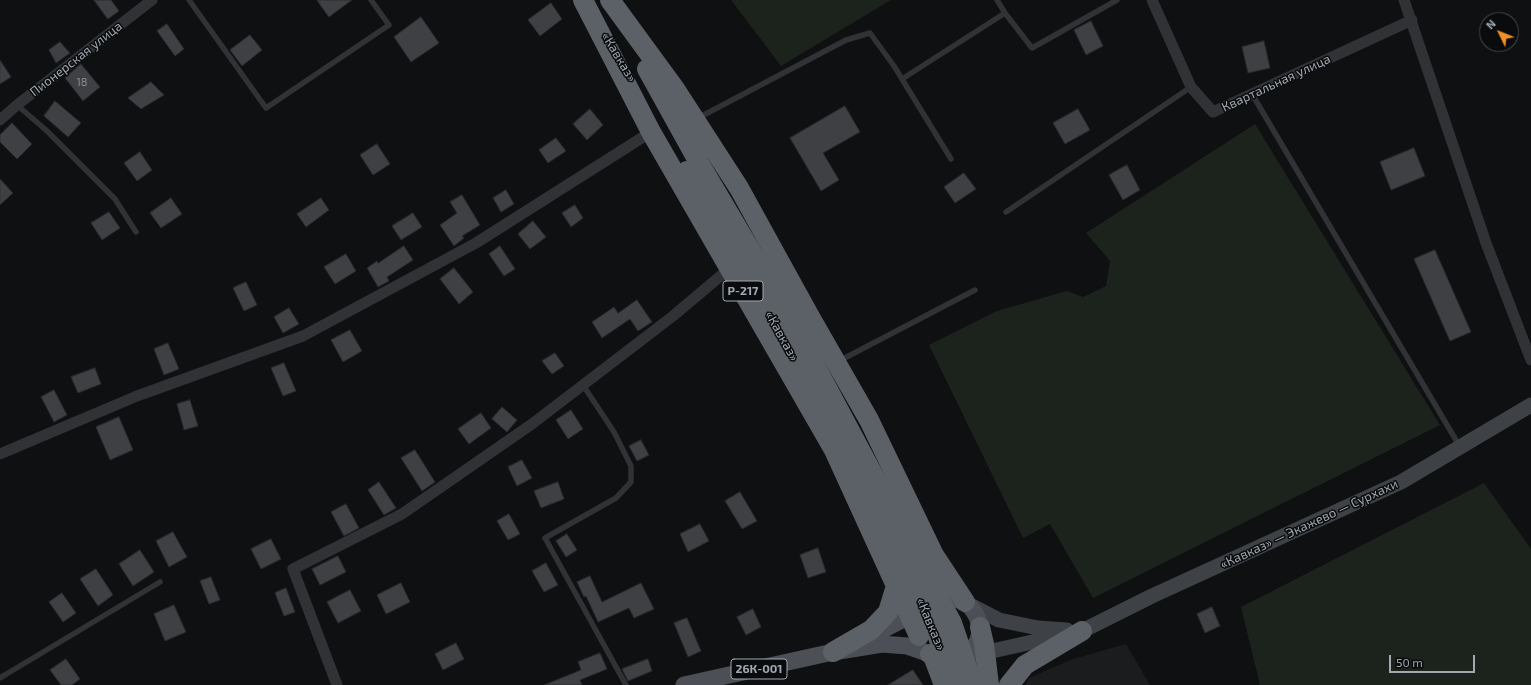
<!DOCTYPE html>
<meta charset="utf-8">
<style>
body{margin:0}
#map{position:relative;width:1531px;height:685px;overflow:hidden;background:#0f1011;font-family:"Exo 2",sans-serif}
canvas{display:block}
.north{position:absolute;left:1479px;top:12px;width:40px;height:40px;box-sizing:border-box;background:#0a0b0c;border:1px solid #464a4e;border-radius:50%;rotate:313deg;font-size:11px;font-weight:700;line-height:16px;text-align:center;color:#a0a8b2}
.north::after{content:'';display:block;margin:auto;width:14px;height:18px;background:#f19127;clip-path:polygon(50% 0,100% 100%,50% 72%,0 100%)}
.scale{position:absolute;left:1389px;top:655px;width:86px;height:18px;box-sizing:border-box;border:2px solid #a0a8b2;border-top:0;padding-left:5px;font-size:12px;line-height:14px;white-space:nowrap;color:#a0a8b2;-webkit-text-stroke:3px #0a0b0c;paint-order:stroke}
</style>
<div id="map">
<canvas width="1531" height="685"></canvas>
<div class="north">N</div>
<div class="scale">50 m</div>
</div>
<script>
const ctx = document.querySelector('canvas').getContext('2d');
ctx.lineJoin = 'round';
function paint(path, color) {
  ctx.fillStyle = color;
  ctx.fill(path, 'evenodd');
}
function strokePath(path, color, width, dash) {
  ctx.strokeStyle = color;
  ctx.lineWidth = width;
  ctx.lineCap = dash ? 'butt' : 'round';
  ctx.setLineDash(dash || []);
  ctx.stroke(path);
}
function drawText(font, color, halo, rows, align = 'center') {
  ctx.font = font + ' "Exo 2",sans-serif';
  ctx.lineWidth = 3;
  ctx.setLineDash([]);
  ctx.textBaseline = 'middle';
  ctx.strokeStyle = halo;
  ctx.fillStyle = color;
  for (const [text, x, y, turn = 0] of rows) {
    ctx.save();
    ctx.translate(x, y);
    ctx.rotate((+turn || 0) * Math.PI / 180);
    ctx.textAlign = isNaN(turn) ? turn : align;
    if (halo) ctx.strokeText(text, 0, 0);
    ctx.fillText(text, 0, 0);
    ctx.restore();
  }
}
paint(new Path2D(`
 M 1126,644 L 1150,685 L 1026,685 L 1029,678 L 1073,659 Z`), '#1b1c1e');
paint(new Path2D(`
 M 731,0 L 891,0 L 781,66 Z
 M 1255,124 L 1440,425 L 1093,598 L 1050,524 L 1023,538 L 929,345 L 997,311 L 1067,291 L 1083,297 L 1106,286 L 1110,261 L 1086,233 Z
 M 1484,483 L 1531,549 L 1531,685 L 1260,685 L 1241,607 Z`), '#1c231c');
const building = new Path2D(`
 M 94,0 L 111,0 L 119,11 L 108,19 Z
 M 317,0 L 352,0 L 329,17 Z
 M 551,3 L 562,19 L 540,36 L 528,20 Z
 M 421,17 L 439,43 L 411,62 L 394,37 Z
 M 1091,21 L 1103,46 L 1086,55 L 1074,30 Z
 M 167,24 L 184,49 L 175,56 L 157,31 Z
 M 250,35 L 262,50 L 242,66 L 230,50 Z
 M 1264,41 L 1270,68 L 1248,73 L 1242,47 Z
 M 60,42 L 70,53 L 56,63 L 49,50 Z
 M 0,60 L 11,77 L 0,84 Z
 M 81,64 L 100,87 L 83,101 L 65,78 Z
 M 151,82 L 164,95 L 141,109 L 128,98 Z
 M 55,101 L 81,123 L 68,137 L 44,116 Z
 M 845,106 L 860,132 L 823,153 L 839,180 L 821,191 L 790,138 Z
 M 590,109 L 603,125 L 587,140 L 573,124 Z
 M 1078,109 L 1090,130 L 1065,144 L 1053,123 Z
 M 12,123 L 32,144 L 17,159 L 0,142 L 0,135 Z
 M 556,138 L 566,151 L 548,163 L 539,150 Z
 M 377,144 L 390,164 L 373,175 L 360,155 Z
 M 1414,148 L 1425,176 L 1391,190 L 1380,162 Z
 M 140,152 L 152,170 L 137,181 L 124,163 Z
 M 1127,165 L 1140,190 L 1123,200 L 1109,175 Z
 M 964,173 L 976,189 L 955,203 L 944,187 Z
 M 0,179 L 13,193 L 0,205 Z
 M 506,190 L 514,204 L 501,212 L 493,198 Z
 M 462,195 L 480,225 L 462,236 L 464,238 L 454,246 L 440,225 L 457,213 L 450,202 Z
 M 171,198 L 182,214 L 161,228 L 150,213 Z
 M 321,198 L 329,210 L 306,227 L 297,214 Z
 M 575,205 L 583,218 L 571,227 L 562,213 Z
 M 109,212 L 120,228 L 102,240 L 91,223 Z
 M 413,213 L 422,227 L 401,240 L 392,226 Z
 M 533,221 L 546,237 L 530,249 L 518,234 Z
 M 404,246 L 413,260 L 387,277 L 389,281 L 378,287 L 367,268 L 377,261 L 378,263 Z
 M 500,246 L 515,269 L 504,276 L 489,254 Z
 M 1435,250 L 1471,332 L 1450,341 L 1414,259 Z
 M 346,254 L 356,271 L 335,284 L 324,267 Z
 M 454,268 L 473,292 L 459,304 L 440,279 Z
 M 246,282 L 257,305 L 244,311 L 233,288 Z
 M 637,300 L 652,322 L 638,331 L 630,319 L 602,338 L 592,322 L 614,307 L 618,313 Z
 M 289,308 L 299,324 L 283,333 L 274,317 Z
 M 350,330 L 362,351 L 343,362 L 331,340 Z
 M 168,343 L 179,369 L 164,375 L 154,349 Z
 M 555,353 L 564,366 L 552,374 L 542,361 Z
 M 284,363 L 296,391 L 283,396 L 271,368 Z
 M 95,368 L 101,384 L 78,393 L 71,377 Z
 M 54,390 L 67,415 L 54,422 L 41,397 Z
 M 190,400 L 198,426 L 184,430 L 177,404 Z
 M 502,407 L 517,420 L 507,432 L 492,419 Z
 M 571,410 L 583,429 L 568,439 L 556,420 Z
 M 481,413 L 491,428 L 469,444 L 458,429 Z
 M 119,417 L 133,450 L 110,460 L 96,427 Z
 M 641,440 L 649,455 L 637,461 L 629,446 Z
 M 415,450 L 435,482 L 422,491 L 401,458 Z
 M 522,460 L 532,478 L 517,486 L 508,467 Z
 M 379,482 L 396,508 L 384,515 L 368,490 Z
 M 558,482 L 564,499 L 541,508 L 534,491 Z
 M 740,492 L 757,521 L 742,529 L 725,501 Z
 M 346,504 L 359,528 L 344,536 L 331,512 Z
 M 509,514 L 520,534 L 508,540 L 497,521 Z
 M 700,524 L 709,541 L 688,552 L 680,534 Z
 M 173,532 L 187,557 L 169,567 L 156,541 Z
 M 567,534 L 577,550 L 566,557 L 556,541 Z
 M 271,539 L 281,559 L 261,569 L 251,549 Z
 M 818,548 L 826,572 L 808,578 L 800,555 Z
 M 140,550 L 154,572 L 133,586 L 119,564 Z
 M 338,556 L 346,572 L 320,585 L 312,569 Z
 M 546,563 L 558,585 L 544,592 L 532,571 Z
 M 96,569 L 113,595 L 98,606 L 80,579 Z
 M 590,576 L 602,602 L 641,583 L 654,609 L 634,618 L 629,608 L 598,622 L 586,596 L 584,597 L 577,582 Z
 M 211,577 L 220,600 L 209,604 L 200,581 Z
 M 401,583 L 410,602 L 386,614 L 377,595 Z
 M 286,588 L 295,612 L 284,616 L 275,593 Z
 M 350,590 L 361,611 L 338,623 L 327,602 Z
 M 62,593 L 76,613 L 63,622 L 49,602 Z
 M 174,605 L 186,632 L 165,641 L 154,614 Z
 M 1212,607 L 1220,626 L 1205,633 L 1197,614 Z
 M 753,609 L 761,627 L 746,635 L 737,617 Z
 M 687,618 L 701,651 L 688,657 L 674,623 Z
 M 456,643 L 464,659 L 443,670 L 435,654 Z
 M 600,653 L 607,669 L 580,680 L 582,685 L 544,685 L 581,670 L 578,662 Z
 M 66,659 L 80,679 L 72,685 L 61,685 L 50,670 Z
 M 648,659 L 652,671 L 628,681 L 622,669 Z
 M 913,670 L 923,685 L 888,685 Z`);
paint(building, '#3e4044');
strokePath(building, '#292a2d', 1);
strokePath(new Path2D(`
 M 189,0 L 266,108 L 389,25 L 371,0
 M 997,0 L 1005,13 L 1032,48 L 1117,0
 M 902,79 L 1005,13
 M 1252,94 L 1460,447
 M 17,105 L 47,131 L 115,199 L 136,232
 M 698,118 L 846,40 L 870,33 L 894,66 L 951,159
 M 1006,212 L 1191,87
 M 839,361 L 975,290
 M 583,385 L 614,432 L 631,466 L 631,482 L 616,498 L 545,538 L 626,685
 M 0,678 L 160,582`), '#303236', 5.5);
strokePath(new Path2D(`
 M 1152,0 L 1191,87 L 1213,112 L 1412,20
 M 1404,0 L 1486,243 L 1531,360
 M 0,120 L 17,105 L 152,0
 M 0,454 L 137,396 L 303,336 L 476,243 L 651,132
 M 337,685 L 293,569 L 402,514 L 532,424 L 673,316 L 730,268`), '#303236', 11);
strokePath(new Path2D(`
 M 966,603 L 999,620 L 1038,628 L 1067,630
 M 974,655 L 1082,631 L 1152,596 L 1401,482 L 1531,405`), '#3e4146', 15);
strokePath(new Path2D(`
 M 929,606 C 973,575 1006,649 951,660
 M 867,638 L 921,610
 M 684,685 L 833,652 L 882,644 L 907,646 L 930,654`), '#4c4f55', 17);
strokePath(new Path2D(`
 M 583,0 L 651,132 L 834,450 L 919,636
 M 610,0 L 675,89 L 739,188 L 809,315 L 869,420 L 934,555 L 965,602
 M 647,69 L 698,161
 M 980,627 L 984,644 L 989,685
 M 833,652 L 871,630 L 888,612 L 896,586
 M 930,654 L 933,656 L 944,685
 M 1009,685 L 1025,665 L 1082,631`), '#5c6167', 20);
strokePath(new Path2D(`
 M 698,161 L 783,305 L 952,623 L 973,685
 M 687,171 L 775,321 L 906,569 L 937,634 L 955,685`), '#5c6167', 20);
drawText('11px', '#888e96', null, [
 ["18",82,82]
]);
for (const [x, y, w] of [
 [743,291,40],
 [759,669,56]
]) {
  const box = new Path2D();
  box.roundRect(x - w / 2, y - 10, w, 20, 3);
  ctx.fillStyle = '#0a0b0c';
  ctx.fill(box);
  strokePath(box, '#a0a8b2', 1);
}
drawText('bold 12px', '#a0a8b2', null, [
 ["Р-217",743,291],
 ["26К-001",759,669]
]);
drawText('13px', '#a0a8b2', '#0a0b0c', [
 ["«Кавказ»",619,57,59],
 ["Пионерская улица",76,59,-38],
 ["Квартальная улица",1276,83,-25],
 ["«Кавказ»",782,336,61],
 ["«Кавказ» — Экажево — Сурхахи",1309,524,-25],
 ["«Кавказ»",931,624,67]
]);
</script>
